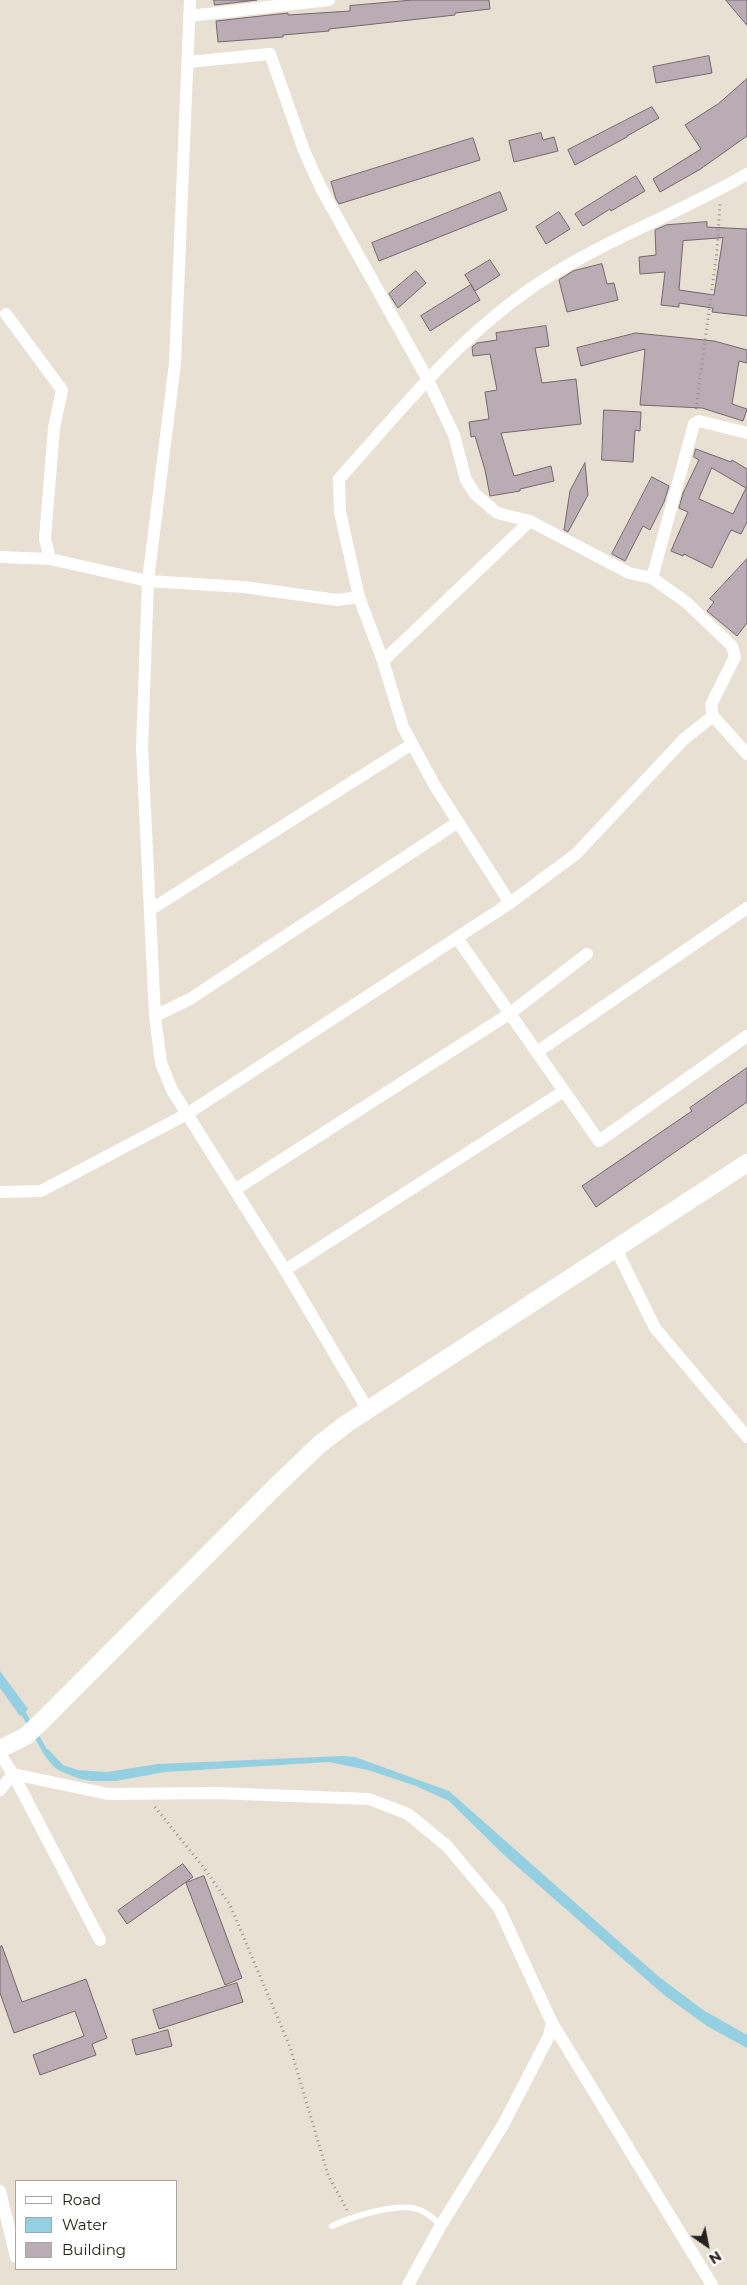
<!DOCTYPE html>
<style>
body{margin:0}
#map{position:relative;width:747px;height:2285px;overflow:hidden;background:#e7e0d3;font-family:Montserrat,sans-serif}
canvas{display:block}
.legend{position:absolute;left:15px;top:2180px;width:162px;height:90px;box-sizing:border-box;background:#fff;border:1px solid #a8a7a5;margin:0;padding:6px 9px;list-style:none;font-size:15px;color:#25221e}
.legend li{display:flex;align-items:center;gap:10px;height:25px}
.legend b{width:25px;border:1px solid #a8a7a5}
.north{position:absolute;left:682px;top:2220px;width:50px;height:50px;-webkit-text-stroke:4px #fff;paint-order:stroke;rotate:147deg;font-size:14px;font-weight:700;line-height:20px;text-align:center;color:#25221e}
.north::after{content:'';display:block;margin:auto;width:18px;height:22px;background:#25221e;clip-path:polygon(50% 0,100% 100%,50% 72%,0 100%)}
</style>
<div id="map">
<canvas width="747" height="2285"></canvas>
<ul class="legend">
<li><b style="height:6px;background:#fff"></b>Road</li>
<li><b style="height:14px;background:#95d0e2"></b>Water</li>
<li><b style="height:14px;background:#baacb3"></b>Building</li>
</ul>
<div class="north">N</div>
</div>
<script>
const ctx = document.querySelector('canvas').getContext('2d');
ctx.lineJoin = 'round';
function paint(path, color) {
  ctx.fillStyle = color;
  ctx.fill(path, 'evenodd');
}
function strokePath(path, color, width, dash) {
  ctx.strokeStyle = color;
  ctx.lineWidth = width;
  ctx.lineCap = dash ? 'butt' : 'round';
  ctx.setLineDash(dash || []);
  ctx.stroke(path);
}
paint(new Path2D(`
 M 0,1671 L 28,1709 L 20,1716 L 0,1688 Z
 M 48,1749 L 63,1765 L 78,1770 L 107,1772 L 158,1764 L 342,1756 L 355,1757 L 449,1791 L 658,1976 L 703,2010 L 747,2035 L 747,2048 L 707,2026 L 664,1995 L 504,1855 L 449,1801 L 416,1786 L 368,1770 L 329,1762 L 165,1772 L 116,1781 L 92,1781 L 80,1779 L 60,1771 L 53,1766 L 43,1753 Z`), '#95d0e2');
strokePath(new Path2D(`
 M 21,1709 L 48,1756`), '#95d0e2', 5);
const building = new Path2D(`
 M 214,0 L 257,0 L 215,5 Z
 M 413,0 L 489,0 L 490,9 L 455,13 L 455,15 L 329,29 L 329,31 L 283,35 L 283,37 L 218,42 L 216,21 L 288,13 L 288,15 L 350,11 L 350,6 Z
 M 726,0 L 747,0 L 747,25 Z
 M 709,56 L 712,73 L 656,83 L 653,67 Z
 M 747,79 L 747,136 L 699,170 L 660,192 L 653,179 L 701,149 L 685,125 L 718,104 Z
 M 652,107 L 659,118 L 627,136 L 627,137 L 575,165 L 568,150 Z
 M 541,133 L 543,140 L 554,137 L 558,151 L 514,162 L 509,141 Z
 M 473,138 L 480,160 L 339,204 L 336,199 L 331,182 Z
 M 636,176 L 645,191 L 611,211 L 610,209 L 583,226 L 575,214 Z
 M 500,192 L 507,210 L 379,261 L 372,243 Z
 M 559,212 L 570,229 L 546,244 L 536,227 Z
 M 707,222 L 707,227 L 747,229 L 747,316 L 712,312 L 713,308 L 679,303 L 679,307 L 661,305 L 665,272 L 640,274 L 639,257 L 656,255 L 655,230 L 666,225 ZM 723,238 L 714,295 L 679,290 L 683,241 Z
 M 490,260 L 500,275 L 475,291 L 465,275 Z
 M 602,264 L 607,284 L 614,283 L 618,300 L 567,312 L 559,280 L 573,271 Z
 M 416,271 L 426,283 L 398,308 L 389,294 Z
 M 471,285 L 480,300 L 430,331 L 421,316 Z
 M 546,326 L 549,346 L 535,348 L 542,383 L 576,379 L 581,424 L 501,433 L 514,476 L 551,466 L 554,481 L 520,489 L 520,491 L 490,496 L 485,470 L 475,436 L 471,437 L 469,422 L 489,419 L 485,392 L 497,390 L 490,354 L 473,356 L 472,347 L 477,343 L 497,340 L 496,333 Z
 M 636,333 L 714,341 L 747,350 L 747,363 L 739,361 L 732,404 L 747,409 L 743,421 L 702,408 L 640,405 L 645,349 L 581,366 L 577,348 Z
 M 604,410 L 641,412 L 640,431 L 635,430 L 633,462 L 602,460 Z
 M 696,449 L 731,462 L 732,460 L 747,469 L 747,522 L 741,534 L 731,530 L 712,568 L 684,554 L 683,556 L 671,551 L 688,512 L 679,508 L 683,493 L 699,460 L 694,457 ZM 712,468 L 746,488 L 733,514 L 699,499 Z
 M 585,463 L 588,495 L 568,532 L 564,530 L 570,491 Z
 M 652,477 L 669,486 L 664,502 L 650,530 L 643,526 L 625,561 L 612,554 Z
 M 747,559 L 747,623 L 737,636 L 707,611 L 714,602 L 710,599 Z
 M 747,1068 L 747,1102 L 596,1207 L 582,1186 L 692,1111 L 690,1108 Z
 M 183,1864 L 193,1877 L 127,1924 L 118,1911 Z
 M 204,1876 L 242,1978 L 225,1985 L 186,1883 Z
 M 2,1946 L 22,2002 L 86,1979 L 107,2038 L 92,2044 L 96,2055 L 40,2075 L 33,2055 L 84,2036 L 75,2011 L 14,2033 L 0,1993 L 0,1947 Z
 M 237,1983 L 243,2002 L 159,2029 L 153,2010 Z
 M 168,2030 L 172,2046 L 136,2055 L 132,2040 Z`);
paint(building, '#baacb3');
strokePath(building, '#74676d', 1);
strokePath(new Path2D(`
 M 696,409 L 717,251 L 720,204
 M 155,1807 L 204,1868 L 230,1905 L 290,2047 L 328,2175 L 347,2210`), '#969187', 3, [1, 4]);
strokePath(new Path2D(`
 M 332,2226 C 352,2217 401,2200 422,2211 C 429,2214 435,2220 441,2225`), '#fff', 6);
strokePath(new Path2D(`
 M 190,0 L 175,363 L 148,581 L 142,747 L 155,1016 L 161,1063 L 172,1090 L 285,1270 L 368,1410
 M 189,16 L 329,0
 M 188,62 L 270,54 L 305,153 L 322,190 L 428,380 L 454,435 L 466,480 L 475,494 L 497,513 L 530,521 L 629,573 L 652,578 L 686,602 L 732,646 L 735,657 L 711,705 L 713,716
 M 6,314 L 62,390 L 54,428 L 45,539 L 50,559
 M 0,557 L 50,559 L 148,581 L 244,587 L 337,600 L 359,597
 M 652,578 L 694,424 L 699,421 L 747,433
 M 383,661 L 530,521
 M 510,903 L 435,786 L 403,727 L 383,661 L 359,597 L 340,512 L 339,479 C 403,408 463,331 545,279 C 609,238 682,212 747,174
 M 150,910 L 412,744
 M 457,938 L 599,1141 L 747,1036
 M 155,1016 L 190,999 L 458,822
 M 537,1052 L 747,908
 M 236,1189 L 509,1014 L 587,954
 M 0,1192 L 41,1191 L 187,1114 L 510,903 L 576,854 L 684,739 L 713,716 L 747,754
 M 616,1249 L 655,1328 L 747,1437
 M 285,1270 L 564,1091
 M 0,1754 L 13,1774 L 108,1794 L 216,1793 L 369,1799 L 408,1814 L 447,1846 L 499,1908 L 552,2023 L 712,2285
 M 0,1790 L 13,1774 L 100,1940
 M 0,2191 L 16,2257
 M 408,2285 L 441,2225 L 503,2125 L 549,2036 L 552,2023`), '#fff', 12);
strokePath(new Path2D(`
 M 0,1749 L 26,1736 L 43,1720 L 274,1488 L 320,1444 L 346,1424 L 747,1163`), '#fff', 18);
</script>
